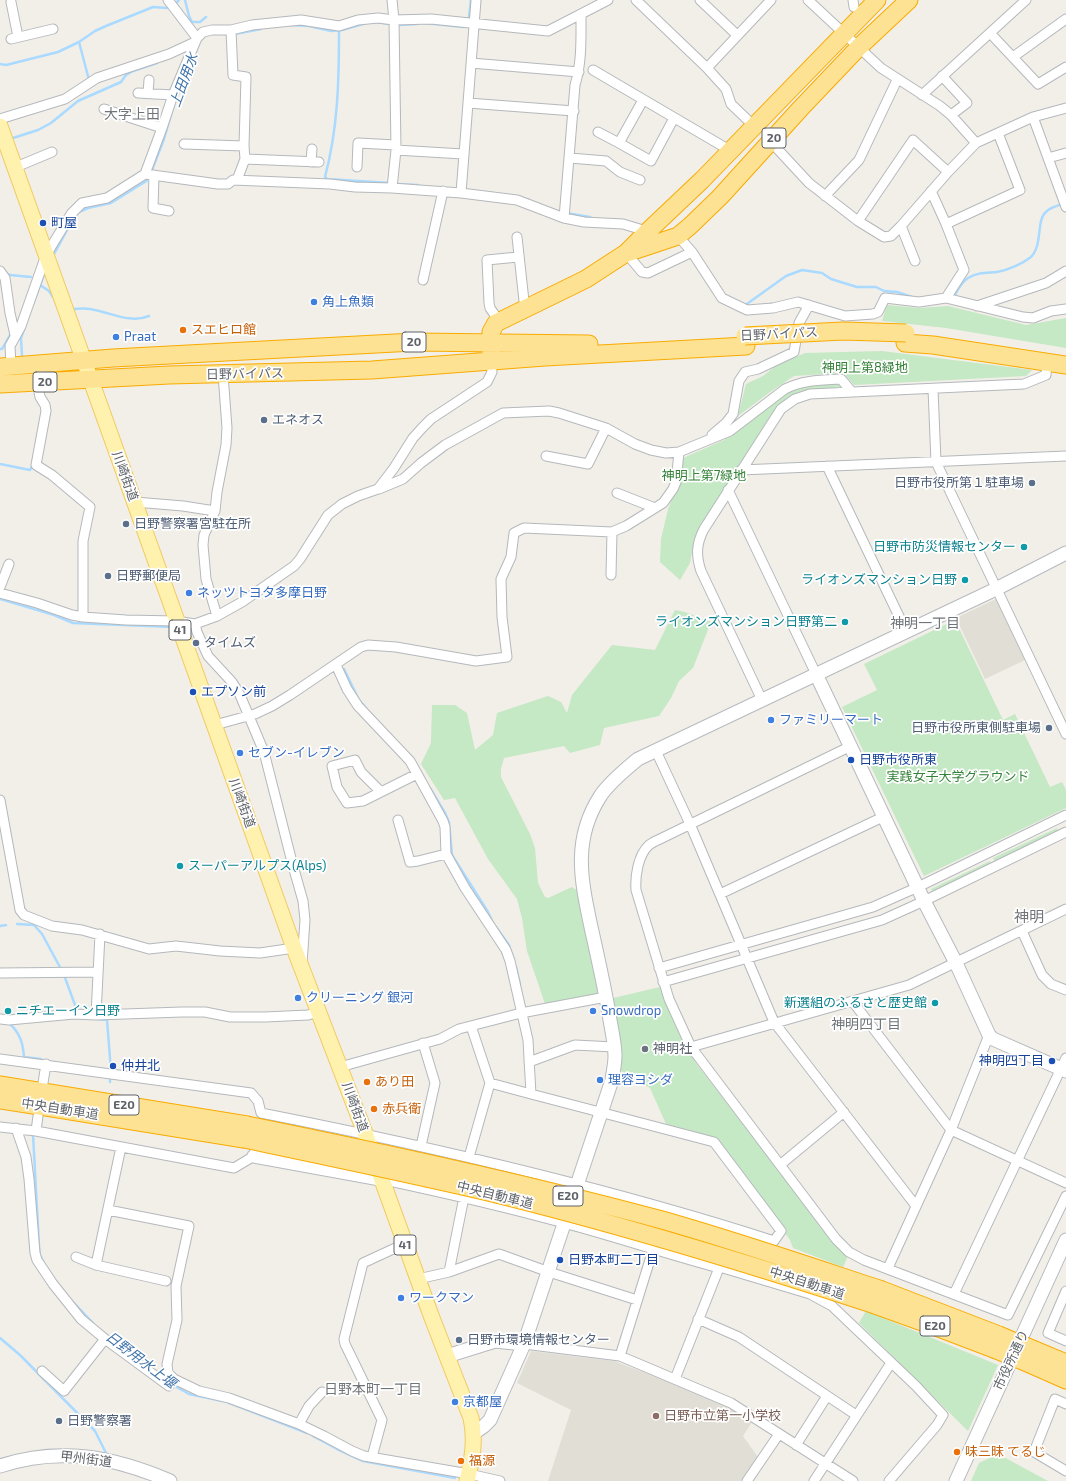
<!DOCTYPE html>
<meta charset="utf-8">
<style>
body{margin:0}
canvas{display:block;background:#f1efe8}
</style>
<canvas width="1066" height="1481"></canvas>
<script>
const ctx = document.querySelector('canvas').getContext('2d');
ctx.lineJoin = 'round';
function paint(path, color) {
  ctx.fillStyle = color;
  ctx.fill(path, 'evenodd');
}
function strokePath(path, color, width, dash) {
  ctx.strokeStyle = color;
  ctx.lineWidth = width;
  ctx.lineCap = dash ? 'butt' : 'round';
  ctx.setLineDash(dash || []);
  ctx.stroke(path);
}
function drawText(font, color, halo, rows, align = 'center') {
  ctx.font = font + ' "Exo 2","Noto Sans JP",sans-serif';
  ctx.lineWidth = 3.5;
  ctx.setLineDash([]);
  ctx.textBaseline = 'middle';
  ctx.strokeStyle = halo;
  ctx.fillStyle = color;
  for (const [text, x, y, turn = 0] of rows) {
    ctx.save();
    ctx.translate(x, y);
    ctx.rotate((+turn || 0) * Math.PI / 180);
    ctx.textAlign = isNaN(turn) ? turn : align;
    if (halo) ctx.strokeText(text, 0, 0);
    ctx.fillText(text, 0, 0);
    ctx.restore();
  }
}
paint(new Path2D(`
 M 996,599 L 1025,660 L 985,679 L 956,618 Z
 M 531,1351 L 614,1361 L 723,1402 L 752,1422 L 743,1436 L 758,1457 L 741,1481 L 548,1481 L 571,1410 L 517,1383 Z`), '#e1ded6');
paint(new Path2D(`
 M 887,305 L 919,308 L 948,306 L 1026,325 L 1066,318 L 1066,348 L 946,328 L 882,321 Z
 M 882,351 L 1032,370 L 1026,376 L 854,385 L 843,373 L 794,376 L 770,392 L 738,416 L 746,384 L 763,376 L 777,365 L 805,353 Z
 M 837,383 L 842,388 L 801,391 L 786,401 L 772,413 L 700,526 L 694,541 L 690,563 L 680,580 L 660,562 L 661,539 L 668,509 L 679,481 L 683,458 L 724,440 L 798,386 Z
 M 675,610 L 685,612 L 711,622 L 693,668 L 679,681 L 671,698 L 659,716 L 604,728 L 600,745 L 570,753 L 564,746 L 504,758 L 501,769 L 501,777 L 530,834 L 535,848 L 538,883 L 545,897 L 548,898 L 572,887 L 578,891 L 598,983 L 597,995 L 545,1004 L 527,951 L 522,918 L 517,899 L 488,859 L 455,798 L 444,800 L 421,764 L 431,743 L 432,705 L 455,705 L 467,713 L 475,750 L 493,735 L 497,713 L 548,696 L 561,702 L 567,713 L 572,695 L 612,645 L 655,650 Z
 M 955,620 L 1003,720 L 1015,714 L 1050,787 L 1062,782 L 1066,790 L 1066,808 L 924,876 L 842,707 L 877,690 L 864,664 Z
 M 1057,828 L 1058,831 L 995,862 L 993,858 Z
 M 990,861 L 991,864 L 933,892 L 931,889 Z
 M 660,987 L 676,1027 L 695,1062 L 825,1231 L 848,1256 L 843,1267 L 793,1248 L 790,1240 L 714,1137 L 666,1124 L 650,1088 L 626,1075 L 618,1068 L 609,999 Z
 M 866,1311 L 998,1365 L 968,1431 L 859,1323 Z
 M 998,1454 L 1048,1481 L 971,1481 L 979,1463 Z`), '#c5e8c5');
strokePath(new Path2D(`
 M 185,0 L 189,16 L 192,22 L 200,22 L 206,17
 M 176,3 L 179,0
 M 469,17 L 471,0
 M 376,22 L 389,24
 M 424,23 L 464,27
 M 290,25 L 309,26 L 331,31 L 342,30 L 363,24
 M 399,25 L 417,24
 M 339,31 C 339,81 338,128 325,177 L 327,179 L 390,183
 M 235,34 L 261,29
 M 79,42 L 89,80
 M 0,64 L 6,65 L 58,52 L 79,42 L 95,31 L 106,26 L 153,7 L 167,8
 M 13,138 L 38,130 L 51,123 L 78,101 L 121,82 L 126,75 L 133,71 L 157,63
 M 152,170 L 164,139 L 173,108
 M 395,184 L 418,185
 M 517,196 L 529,200
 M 566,213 L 590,217 L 593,220
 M 53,256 L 73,219 L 79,212 L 88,208 L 111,203 L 148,180
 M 6,273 L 10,275 L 31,277
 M 40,285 L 49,291 L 53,297 L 55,298
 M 955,295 C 958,289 962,282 968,278 C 978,272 987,273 997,272 C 1008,270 1022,264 1031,257 C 1043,245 1036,220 1046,212 C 1049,208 1055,207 1059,205
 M 33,304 L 45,272
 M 744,306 L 786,276 L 802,270 L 822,273 L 831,279 L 857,287 L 876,287 L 884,291 L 897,292 L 912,297
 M 71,309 C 78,309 84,308 90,309 C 110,312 130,324 149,316
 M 0,349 L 2,349 L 10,335
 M 22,356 L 21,338 L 25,327
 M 0,464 L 30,470 L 33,464
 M 0,599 L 54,615 L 73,623 L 173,627
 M 344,669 L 359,700 L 366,708
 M 430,788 L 445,813 L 449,822 L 452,855 L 488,912 L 493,923
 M 17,924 L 34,925 L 42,934 L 61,969
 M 0,926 L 6,925
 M 496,927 L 509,945 L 510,949
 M 516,967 L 520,984
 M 64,975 L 75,1005 L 78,1011
 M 97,1019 L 107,1020 L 111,1071
 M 9,1023 C 20,1033 23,1043 24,1057 L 41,1059
 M 110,1082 L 110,1080
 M 33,1134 L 39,1246 L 40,1255 L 43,1261
 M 73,1302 L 93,1323
 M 104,1333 L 139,1358
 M 0,1338 L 20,1355 L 95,1431 L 107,1455
 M 173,1385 L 189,1394 L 227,1402 L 307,1433
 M 313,1436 L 337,1449 L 363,1461 L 455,1478`), '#aadaff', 2.5);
const street = new Path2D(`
 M 168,0 L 197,38
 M 636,0 L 707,68 L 771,0
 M 700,0 L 737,35
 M 808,0 L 881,68 L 940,106 L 951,115 L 976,143
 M 853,0 L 854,7
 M 11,2 L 18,37
 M 231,30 L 233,75 L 246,77 L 244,146 L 245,159 L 237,180
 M 990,33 L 1038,84 L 1066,67
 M 11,39 L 53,29
 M 1013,57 L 1066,19
 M 471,63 L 579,72
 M 707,68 L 726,89 L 731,104 L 754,126
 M 593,70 L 731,151
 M 942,76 L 967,103 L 951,115
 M 138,93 L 173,95
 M 148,93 L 149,80
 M 922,95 L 1026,0
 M 643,100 L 619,143 L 651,161 L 674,118
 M 468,103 L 574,111
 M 104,109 L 162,128
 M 1033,117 L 1066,207
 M 0,119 L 65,99 L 97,78 L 169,54 L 195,42
 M 598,132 L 619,143
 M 771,142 L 809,183 L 858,221 L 884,237 L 891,236 L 901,226 L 948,172 L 976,143 L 1033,117 L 1066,108
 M 184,144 L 244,146
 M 396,150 L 463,154
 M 570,158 L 606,161 L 620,172 L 640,180
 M 1048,158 L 1066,153
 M 245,159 L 319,162
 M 311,162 L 312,149
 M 16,167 L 52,152
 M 357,167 L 358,143 L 396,145
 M 145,174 L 218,184 L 228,184 L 233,180 L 330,184 L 355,187 L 392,188 L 461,193 L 517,200 L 564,218 L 584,222 L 623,224 L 643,230 L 645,234
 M 154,175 L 153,208 L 169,211
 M 392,188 L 396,150 L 394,20 L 431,19 L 548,31 L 608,0
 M 931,191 L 946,224 L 1020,190 L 998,133
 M 461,193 L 476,0
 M 825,196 L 859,160 L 897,80
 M 564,218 L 575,85 C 582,62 581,38 581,14
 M 858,221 L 913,140 L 948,172
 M 946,224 L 964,270 L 946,298
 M 901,226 L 915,261
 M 678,236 L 692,252 L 722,298 L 747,310 L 773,308 L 798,302 L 845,316 L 873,314 L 878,312 L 885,298 L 919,302 L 946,298 L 1023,317 L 1033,318 L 1051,311 L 1066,309
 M 517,237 L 525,310
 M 626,253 L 642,272 L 648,273 L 692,252
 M 0,271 L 5,278 L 10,313 L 15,335
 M 423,280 L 443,191
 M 977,306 L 1046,283 L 1066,271
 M 499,321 L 490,308 L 489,303 L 487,260 L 518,257
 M 11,366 L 10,346 L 21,326 L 46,255 L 71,214 L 82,203 L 107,198 L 145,174 L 162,128 L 173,95 L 197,38 L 203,32 L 212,30 L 231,30 L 252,25 L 301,20 L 339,26 L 358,20 L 378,18 L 394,20 L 392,0
 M 37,382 L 40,397 L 45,405 L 46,411 L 36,465 L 52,475 L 90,507 L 83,541 L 83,617
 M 933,389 L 936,462 L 1066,734
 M 712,435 L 726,423 L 733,414 L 739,381 L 745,372 L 758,369 L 794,352 L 799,323 L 809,305
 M 546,456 L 588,464 L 606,428
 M 827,466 L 906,631
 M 741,470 L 1066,456
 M 379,489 L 403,479 L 421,463 L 445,445 L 503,413 L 549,411 L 559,413 L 606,428 L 635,444 L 651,450 L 666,453 L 679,452 L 730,431 L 785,389 C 803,380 821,380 841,379 L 851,391
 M 728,490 L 816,674
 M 617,493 L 655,508
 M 135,502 L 183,506 L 215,511
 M 611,575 L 612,532
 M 0,587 L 9,564
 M 0,593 L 37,603 L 72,615 L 83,617 L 126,620 L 176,621 L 195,624 L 217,616 L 242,602 L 294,566 L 300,559 L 328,515 L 342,504 L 358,496 L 378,489 L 394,468 L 413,438 L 422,428 L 431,419 L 487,382 L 492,372 L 491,362
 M 217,616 L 206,579 L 203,545 L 204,535 L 215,511 L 217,492 L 226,445 L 227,428 L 223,374
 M 195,624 L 197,632 L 208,656 L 232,682 L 240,695 L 264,752 L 293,866 L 303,901 L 305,920 L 302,964
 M 336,665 L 347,689 L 358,706 L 410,761 L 443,821 L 445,827 L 446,854 L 465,888 L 506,950 L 510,961 L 528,1040 L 531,1094 L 490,1083
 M 762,700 L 701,571 C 696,556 696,544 704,529 L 781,409 L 795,399 L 810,394 L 1024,384 L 1046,375 L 1047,362
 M 215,725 L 255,714 L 272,706 L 290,695 L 361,647 L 368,645 L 396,647 L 476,661 L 507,657 L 502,617 L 501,579 L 511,557 L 514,533 L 524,528 L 612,532 L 626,526 L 663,503 L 673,489 L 676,482 L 679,452
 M 851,746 L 658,840 C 655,841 652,843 649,845 C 638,855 635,876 636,890 L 669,999 L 691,1047 L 836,1239 L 849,1252 L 864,1260 L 1008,1315 L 1066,1196
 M 656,751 L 690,824 L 774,1022 L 916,1206
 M 381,792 L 361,772 L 355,760 L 332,766 L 337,787 L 347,803 L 363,801 L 417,774
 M 0,800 L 20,910 L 24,915 L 52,926 L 82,930 L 149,949 L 176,946 L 220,951 L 260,953 L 294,948
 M 398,820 L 410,862 L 418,861 L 446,854
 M 720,894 L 885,816
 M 1022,931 L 1042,975 L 1051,984 L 1066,990
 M 659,968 L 873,907 L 918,887 L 1066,815
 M 0,973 L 98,972
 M 663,982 L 882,920 L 924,901 L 1066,832
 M 853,1002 L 951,1130 L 1066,1183
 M 96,1015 L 100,934
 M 0,1019 L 9,1020 L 74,1014 L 96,1015 L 182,1012 L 205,1012 L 230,1017 L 265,1017 L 308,1015 L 318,1012
 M 691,1047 L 909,985 L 1066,909
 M 0,1059 L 251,1093 L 258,1101 L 261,1113 C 434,1147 606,1187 774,1241 L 781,1231 L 714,1142 L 531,1094
 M 529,1062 L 575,1045 L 614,1047
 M 340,1067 L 440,1039 L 459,1029 L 521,1013 L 606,997
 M 43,1083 L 46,1064
 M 0,1127 L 36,1131 L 234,1168 L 254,1156 L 255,1151
 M 16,1128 L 26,1157 L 29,1179 L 35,1253 L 37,1260 L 53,1284 L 81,1319 L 105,1339 L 169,1386 L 174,1379
 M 36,1131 L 38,1116
 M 421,1146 L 435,1083 L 423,1043
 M 469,1157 L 490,1083 L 471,1026
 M 780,1165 L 844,1112
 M 380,1179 C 441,1192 503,1206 564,1223 C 616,1237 667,1254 719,1268 L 723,1268 L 810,1294 L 832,1306 L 916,1386 L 943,1415 L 937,1425 L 889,1481
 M 108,1210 L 189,1226 L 176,1286 L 177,1320 L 167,1364 L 168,1373 L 174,1379 L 199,1391 L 229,1398 L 299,1424 L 324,1436 L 352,1451 L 364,1456 L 469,1474 L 500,1481
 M 76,1257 L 96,1265 L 166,1281
 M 96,1265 L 121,1147
 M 888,1268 L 951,1130 L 989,1035
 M 449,1272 L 464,1197
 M 418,1279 L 449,1272 L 499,1254 L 549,1272 L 637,1300
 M 1066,1291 L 1048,1333 L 1066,1341
 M 954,1294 L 1066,1058
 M 698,1319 L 739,1337 L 856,1415
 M 524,1344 L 620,1356 L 731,1403 L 853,1481
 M 620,1356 L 653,1250
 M 42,1371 L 64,1391 L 105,1339
 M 675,1379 L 719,1268
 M 1066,1404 L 1055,1399 L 1034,1452 L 1066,1471
 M 299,1424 L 309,1406 L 322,1392
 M 796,1445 L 827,1396
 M 372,1457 L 382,1420 L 345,1344 L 344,1339 L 363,1263 L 404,1244
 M 747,1481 L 779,1434
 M 814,1481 L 891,1363`);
const secondary = new Path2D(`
 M 816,674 L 924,901 L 956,963 L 989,1035 L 993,1039 L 1066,1071
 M 254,1156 L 380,1179
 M 447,1356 L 495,1341 L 524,1344
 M 474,1433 L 484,1426 L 490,1420 L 524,1344 L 612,1080 C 613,1072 615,1064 615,1056 C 615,1044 612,1032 610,1020 C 605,989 598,958 591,927 C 581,880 572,839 601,795 C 611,781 625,770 638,759 L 996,589 L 1066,553
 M 0,1466 C 60,1446 114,1457 170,1481
 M 956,1481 L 1066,1240`);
const primary = new Path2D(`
 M 0,126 L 294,948 L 365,1133 L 432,1318 L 471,1418 C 476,1440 472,1460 467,1481`);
const highway = new Path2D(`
 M 627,253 L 678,236 L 690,226 L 720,197 L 800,109 L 859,47 L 909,0
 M 905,343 L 933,345 L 1066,365
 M 491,353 L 491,332 L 496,323 L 586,279 L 626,253 L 645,234 L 702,180 L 877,0
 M 0,367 L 113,358 L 414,342 L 589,344
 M 0,384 L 169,375 L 372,370 L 545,357 L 746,346
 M 0,1085 L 247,1125
 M 0,1100 L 46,1107 L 244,1139
 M 882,1290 L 999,1335
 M 875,1305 L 936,1327 L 994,1349
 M 1035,1350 L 1066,1363
 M 1032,1365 L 1066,1380`);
strokePath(street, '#b5b8bc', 11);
strokePath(secondary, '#b6babf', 15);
strokePath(primary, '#f2c960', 17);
strokePath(highway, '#f9ab00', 19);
strokePath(street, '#fff', 9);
strokePath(secondary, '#fff', 13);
strokePath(primary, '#fff2af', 15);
strokePath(highway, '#fde293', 17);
const highwayBridge = new Path2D(`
 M 745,336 L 843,331 L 906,333
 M 247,1125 C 386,1153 525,1183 662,1220 C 736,1241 809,1266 882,1290
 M 244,1139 C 325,1156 407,1173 488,1192 C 619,1224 747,1263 875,1305
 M 999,1335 L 1035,1350
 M 994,1349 L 1032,1365`);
strokePath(highwayBridge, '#f9ab00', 19, []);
strokePath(highwayBridge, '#fde293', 17);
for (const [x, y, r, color] of [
 [43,223,4,"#1a4fb4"],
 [314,302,4,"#3f7fe0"],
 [183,330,4,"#e8710a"],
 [116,337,4,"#3f7fe0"],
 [264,420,4,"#5c6f8a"],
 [1032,483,4,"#5c6f8a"],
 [126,524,4,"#5c6f8a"],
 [1024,547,4,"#0f9aa8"],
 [108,576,4,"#5c6f8a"],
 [965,580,4,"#0f9aa8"],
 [189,593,4,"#3f7fe0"],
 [845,622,4,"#0f9aa8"],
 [196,643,4,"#5c6f8a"],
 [193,692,4,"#1a4fb4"],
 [771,720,4,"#3f7fe0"],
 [1049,728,4,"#5c6f8a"],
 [240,753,4,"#3f7fe0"],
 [851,760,4,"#1a4fb4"],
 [180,866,4,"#0f9aa8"],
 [298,998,4,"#3f7fe0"],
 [935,1003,4,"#0f9aa8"],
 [8,1011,4,"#0f9aa8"],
 [593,1011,4,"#3f7fe0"],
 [645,1049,4,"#6b7280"],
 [1052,1061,4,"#1a4fb4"],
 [113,1066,4,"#1a4fb4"],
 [600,1080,4,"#3f7fe0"],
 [367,1082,4,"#e8710a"],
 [374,1109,4,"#e8710a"],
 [560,1260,4,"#1a4fb4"],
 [401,1298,4,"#3f7fe0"],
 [459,1340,4,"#5c6f8a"],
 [455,1402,4,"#3f7fe0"],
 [656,1416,4,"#8d6e63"],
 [59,1421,4,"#5c6f8a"],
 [957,1452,4,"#e8710a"],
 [461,1461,4,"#e8710a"]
]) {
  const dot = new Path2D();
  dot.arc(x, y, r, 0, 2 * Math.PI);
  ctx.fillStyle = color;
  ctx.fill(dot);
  strokePath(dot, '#fff', 1.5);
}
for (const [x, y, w] of [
 [774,138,24],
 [414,342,24],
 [45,382,24],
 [180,630,22],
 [124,1105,30],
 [568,1196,30],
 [405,1245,22],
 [935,1326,30]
]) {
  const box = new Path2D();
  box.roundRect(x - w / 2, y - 10, w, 20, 3);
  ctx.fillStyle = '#fff';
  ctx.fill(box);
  strokePath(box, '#5f6368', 1);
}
drawText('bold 12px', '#5f6368', null, [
 ["20",774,138],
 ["20",414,342],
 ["20",45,382],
 ["41",180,630],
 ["E20",124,1105],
 ["E20",568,1196],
 ["41",405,1245],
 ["E20",935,1326]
]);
drawText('13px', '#164399', '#fff', [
 ["町屋",51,223],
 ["エプソン前",201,692],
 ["日野市役所東",859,760],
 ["神明四丁目",1044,1061,"right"],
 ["仲井北",121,1066],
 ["日野本町二丁目",568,1260]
], 'left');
drawText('13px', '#366cbe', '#fff', [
 ["角上魚類",322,302],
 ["Praat",124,337],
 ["ネッツトヨタ多摩日野",197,593],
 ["ファミリーマート",779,720],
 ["セブン-イレブン",248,753],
 ["クリーニング 銀河",306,998],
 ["Snowdrop",601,1011],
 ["理容ヨシダ",608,1080],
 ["ワークマン",409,1298],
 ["京都屋",463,1402]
], 'left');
drawText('13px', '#c56008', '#fff', [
 ["スエヒロ館",191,330],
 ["あり田",375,1082],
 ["赤兵衛",382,1109],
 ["味三昧 てるじ",965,1452],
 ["福源",469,1461]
], 'left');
drawText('13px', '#5f6368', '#fff', [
 ["日野バイパス",779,334,-3],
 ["日野バイパス",245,374,-1],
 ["川崎街道",125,476,70],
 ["川崎街道",242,803,70],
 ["川崎街道",355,1107,70],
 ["中央自動車道",60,1109,9],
 ["中央自動車道",495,1195,14],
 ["中央自動車道",807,1283,18],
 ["市役所通り",1011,1360,-65],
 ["甲州街道",86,1459,7]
]);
drawText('13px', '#348238', '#fff', [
 ["神明上第8緑地",865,368],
 ["神明上第7緑地",704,476],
 ["実践女子大学グラウンド",958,777]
]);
drawText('13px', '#4e5e75', '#fff', [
 ["エネオス",272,420],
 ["日野市役所第１駐車場",1024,483,"right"],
 ["日野警察署宮駐在所",134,524],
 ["日野郵便局",116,576],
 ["タイムズ",204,643],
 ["日野市役所東側駐車場",1041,728,"right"],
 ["日野市環境情報センター",467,1340],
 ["日野警察署",67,1421]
], 'left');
drawText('13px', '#0d838f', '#fff', [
 ["日野市防災情報センター",1016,547],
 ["ライオンズマンション日野",957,580],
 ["ライオンズマンション日野第二",837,622],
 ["スーパーアルプス(Alps)",188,866,"left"],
 ["新選組のふるさと歴史館",927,1003],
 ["ニチエーイン日野",16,1011,"left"]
], 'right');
drawText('13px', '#5b616d', '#fff', [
 ["神明社",653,1049]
], 'left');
drawText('13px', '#785e54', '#fff', [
 ["日野市立第一小学校",664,1416]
], 'left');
drawText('italic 14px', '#4174aa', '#fff', [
 ["上田用水",184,80,-70],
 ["日野用水上堰",141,1360,37]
]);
drawText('14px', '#70757a', '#fff', [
 ["大字上田",132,114],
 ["神明一丁目",925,623],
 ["神明四丁目",866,1024],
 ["日野本町一丁目",373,1389]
]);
drawText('15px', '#70757a', '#fff', [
 ["神明",1029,917]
]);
</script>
